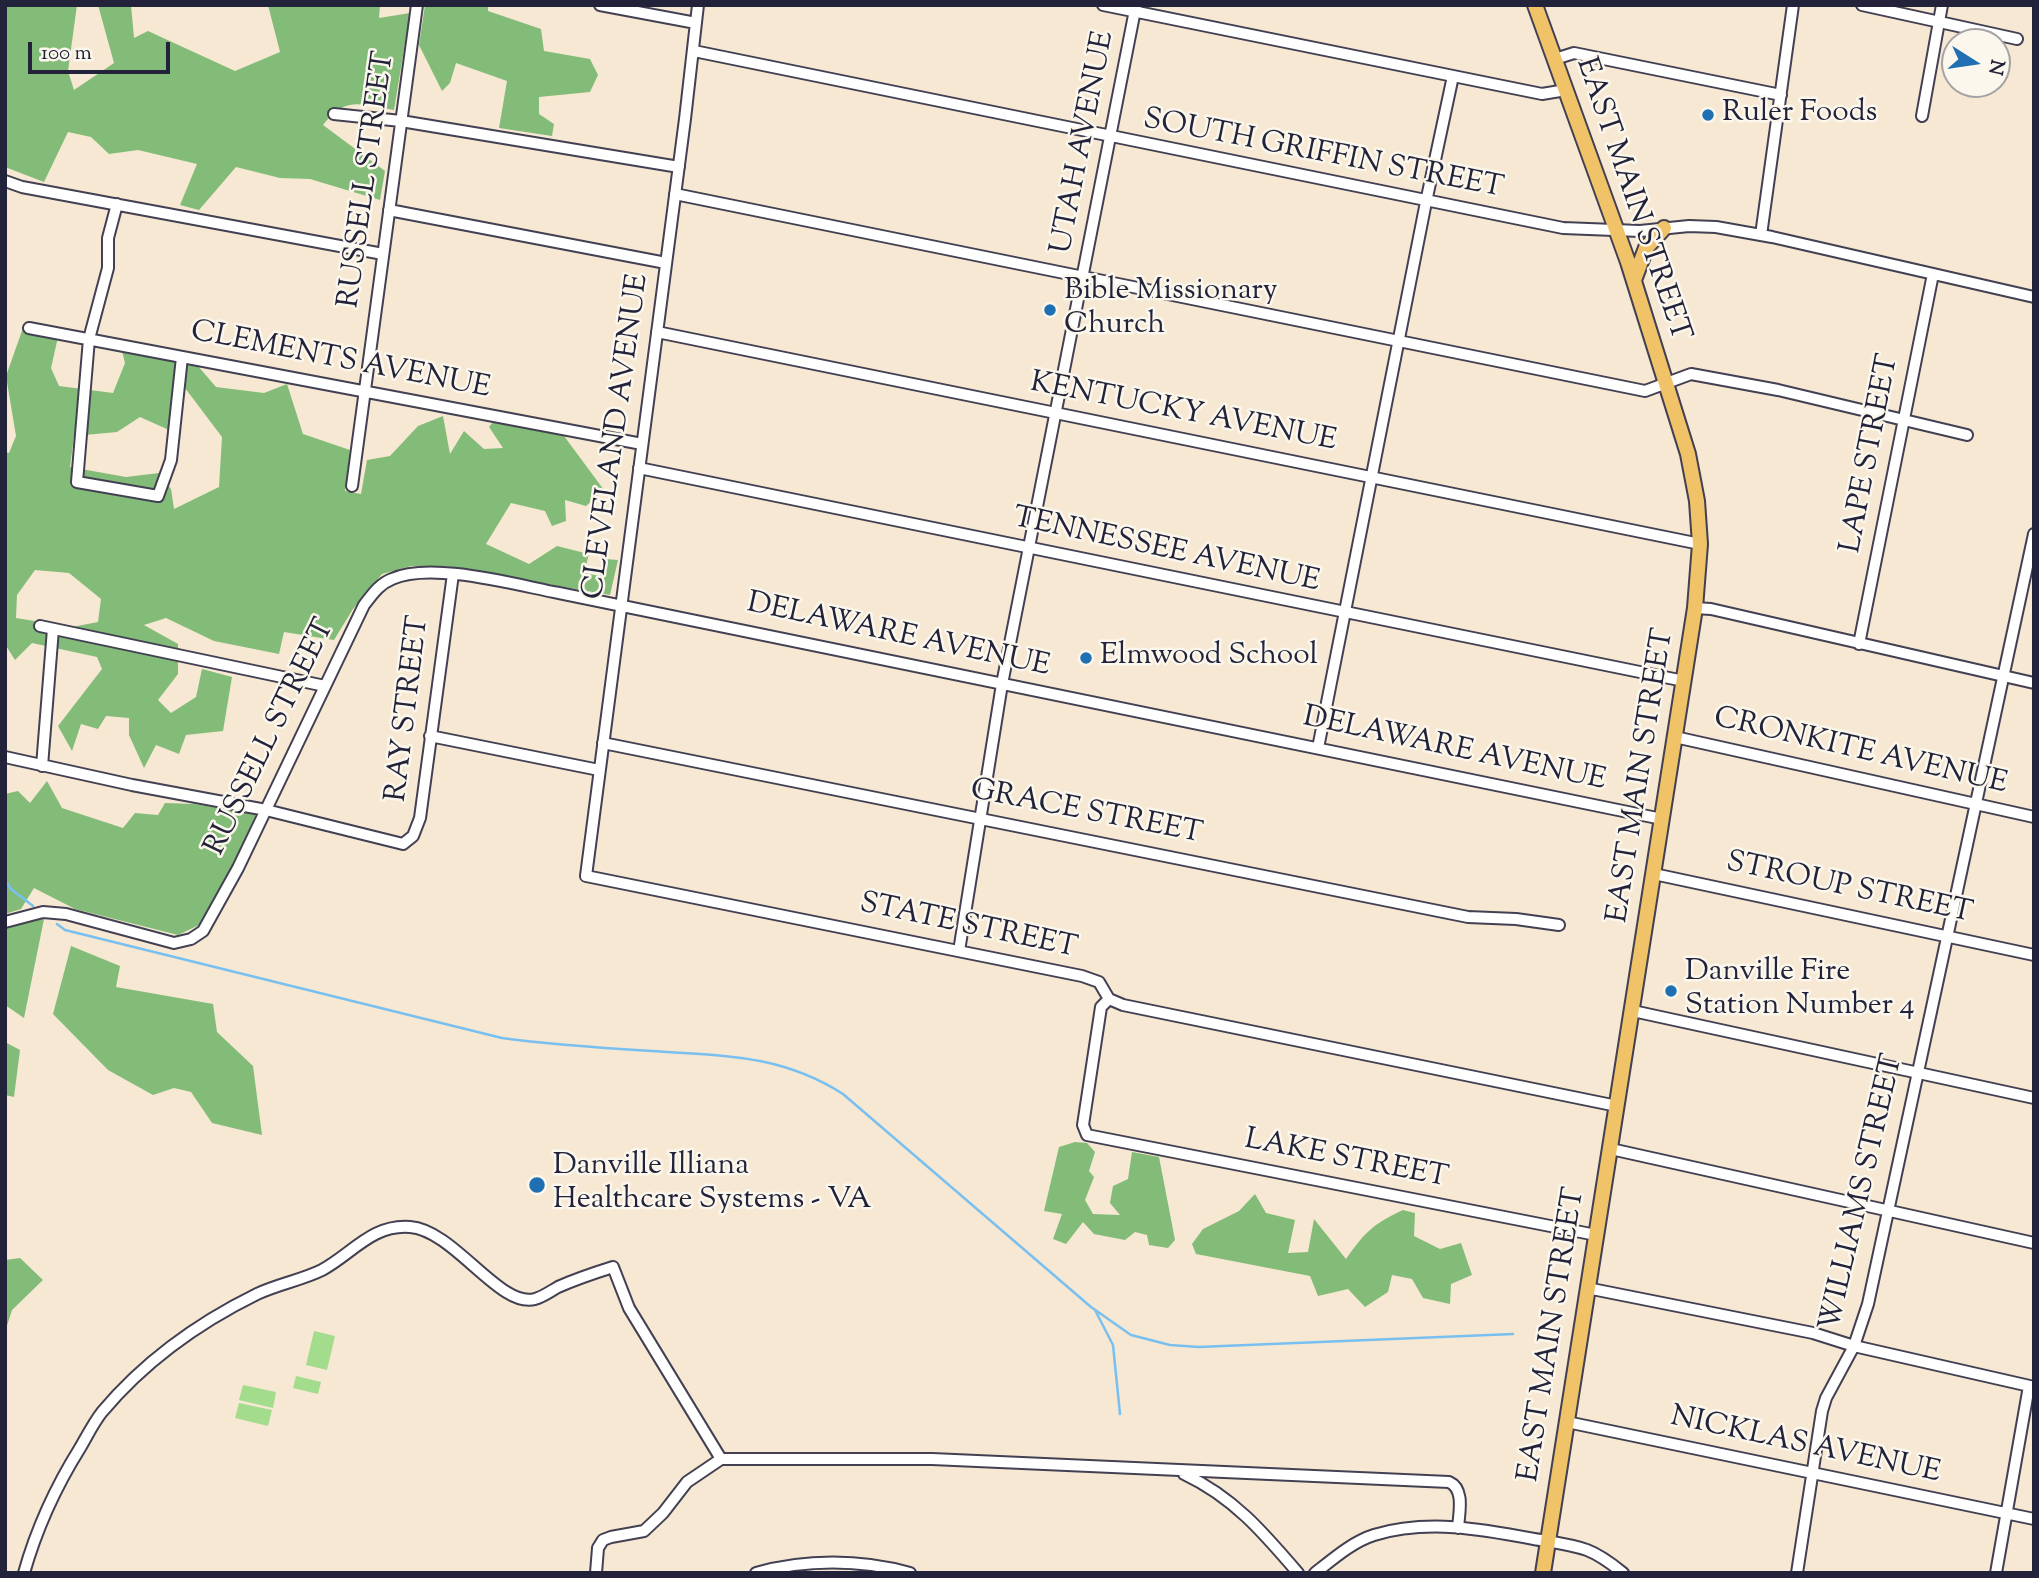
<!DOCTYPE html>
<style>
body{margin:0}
#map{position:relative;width:2039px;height:1578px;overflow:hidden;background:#f6e8d2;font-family:"Sorts Mill Goudy",serif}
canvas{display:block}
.frame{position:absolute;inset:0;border:7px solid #22223b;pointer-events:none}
.north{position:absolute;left:1941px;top:28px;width:70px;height:70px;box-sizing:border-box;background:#fbf7ec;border:2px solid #a4a2a5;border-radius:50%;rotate:102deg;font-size:19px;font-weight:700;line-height:28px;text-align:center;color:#22223b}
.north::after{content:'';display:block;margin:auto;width:24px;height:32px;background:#1f6fb2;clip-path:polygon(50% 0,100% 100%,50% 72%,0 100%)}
.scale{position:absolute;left:28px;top:42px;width:142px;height:32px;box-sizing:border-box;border:4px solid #22223b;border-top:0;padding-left:9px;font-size:21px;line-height:24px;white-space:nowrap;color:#22223b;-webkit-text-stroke:5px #fbf7ec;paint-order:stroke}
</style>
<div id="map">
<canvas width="2039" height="1578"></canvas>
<div class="frame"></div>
<div class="north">N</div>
<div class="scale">100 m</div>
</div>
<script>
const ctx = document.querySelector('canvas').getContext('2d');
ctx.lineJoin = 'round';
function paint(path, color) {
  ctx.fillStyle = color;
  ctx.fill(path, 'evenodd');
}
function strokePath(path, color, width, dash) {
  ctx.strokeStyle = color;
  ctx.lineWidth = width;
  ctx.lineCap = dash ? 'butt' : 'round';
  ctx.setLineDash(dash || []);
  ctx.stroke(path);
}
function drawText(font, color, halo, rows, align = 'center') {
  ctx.font = font + ' "Sorts Mill Goudy",serif';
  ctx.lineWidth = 5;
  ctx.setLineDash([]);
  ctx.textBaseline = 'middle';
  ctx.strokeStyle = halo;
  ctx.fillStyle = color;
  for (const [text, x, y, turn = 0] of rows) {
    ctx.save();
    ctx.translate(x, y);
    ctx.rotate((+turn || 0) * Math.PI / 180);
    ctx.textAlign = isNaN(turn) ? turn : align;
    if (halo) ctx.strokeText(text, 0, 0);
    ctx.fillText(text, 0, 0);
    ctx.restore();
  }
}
paint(new Path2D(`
 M 314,1331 L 335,1336 L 327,1370 L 306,1365 Z
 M 296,1376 L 321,1382 L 318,1394 L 293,1388 Z
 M 243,1385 L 276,1392 L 273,1408 L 239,1400 Z
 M 239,1403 L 272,1410 L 268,1426 L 235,1418 Z`), '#a4dc8d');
paint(new Path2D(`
 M 5,5 L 77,5 L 68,71 L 74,90 L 114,63 L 98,5 L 131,5 L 134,38 L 148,31 L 235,71 L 280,52 L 268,5 L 380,5 L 379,18 L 410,13 L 394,110 C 361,105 346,95 323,125 L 385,171 L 380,200 L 310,179 L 280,178 L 236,167 L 199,210 L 180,205 L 197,164 L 138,150 L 109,154 L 91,137 L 68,132 L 44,182 L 5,167 Z
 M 425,5 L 488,5 L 488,11 L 541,29 L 544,51 L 590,59 L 598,75 L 590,92 L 539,97 L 539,114 L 554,124 L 552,136 L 499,128 L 507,81 L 456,63 L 450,83 L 442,91 L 419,45 Z
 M 23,328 L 58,337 L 51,368 L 59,386 L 113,393 L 125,363 L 122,351 L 198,366 L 216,387 L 264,393 L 287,384 L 303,434 L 350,450 L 345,491 L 361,494 L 367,460 L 390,456 L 418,426 L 443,416 L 450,454 L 464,431 L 484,449 L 503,448 L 489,427 L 493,422 L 564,436 L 604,490 L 586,506 L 565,500 L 566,521 L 552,526 L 545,511 L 511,503 L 486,544 L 529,564 L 557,546 L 589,554 L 584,573 L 600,576 L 605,559 L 618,560 L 610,595 L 444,566 L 411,566 L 382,574 L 353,609 L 334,640 L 284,632 L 279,654 L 214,641 L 166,618 L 144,625 L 178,644 L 178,674 L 158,700 L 171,713 L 196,697 L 202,669 L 232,677 L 223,731 L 186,735 L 179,754 L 156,745 L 144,768 L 129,735 L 129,718 L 106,716 L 98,729 L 81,724 L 72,751 L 58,726 L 102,669 L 97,657 L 32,643 L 15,660 L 5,644 L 5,452 L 9,453 L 16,436 L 6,376 ZM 185,388 L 222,437 L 219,487 L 174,509 L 171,489 L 159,473 L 126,477 L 70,467 L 74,436 L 117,432 L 140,417 L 169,430 L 172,392 ZM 35,570 L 69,573 L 101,599 L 98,622 L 72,627 L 16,618 L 17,595 Z
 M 47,781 L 62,808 L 123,828 L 135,813 L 158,815 L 165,803 L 194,804 L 256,814 L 227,879 L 199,925 L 178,935 L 75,909 L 34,888 L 21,909 L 5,914 L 5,794 L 18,791 L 30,803 Z
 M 44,919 L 24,1018 L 5,1005 L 5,926 L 20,920 Z
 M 71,946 L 120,966 L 116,987 L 213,1004 L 217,1032 L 253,1066 L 262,1135 L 212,1123 L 191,1092 L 174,1088 L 153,1095 L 108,1070 L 53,1014 Z
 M 5,1042 L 20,1050 L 14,1097 L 5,1095 Z
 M 1075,1142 L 1087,1143 L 1095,1152 L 1089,1171 L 1094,1177 L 1085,1200 L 1093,1214 L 1120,1215 L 1110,1203 L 1113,1186 L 1128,1179 L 1132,1152 L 1159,1157 L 1175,1240 L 1168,1248 L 1149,1245 L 1147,1235 L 1135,1232 L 1125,1240 L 1094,1234 L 1083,1222 L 1066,1244 L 1053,1239 L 1062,1214 L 1044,1211 L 1059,1147 Z
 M 1255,1194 L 1266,1213 L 1295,1220 L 1288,1253 L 1308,1252 L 1314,1219 L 1346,1259 C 1365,1232 1373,1224 1403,1210 L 1415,1213 L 1414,1236 L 1440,1249 L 1461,1243 L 1472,1275 L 1451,1284 L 1450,1304 L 1423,1298 L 1412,1279 L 1392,1275 L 1388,1292 L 1365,1307 L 1348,1289 L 1318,1296 L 1310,1276 L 1196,1254 L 1192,1244 L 1203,1229 L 1239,1211 Z
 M 20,1258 L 43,1280 L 12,1310 L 5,1332 L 5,1260 Z`), '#83bc78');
strokePath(new Path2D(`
 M 5,880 L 11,889 L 33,906
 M 57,924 L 65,930 L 502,1038 C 552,1045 602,1048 652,1051 C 723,1056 780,1054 843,1094 L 1091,1307 L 1131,1335 L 1170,1345 L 1199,1347 L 1513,1334
 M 1095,1310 L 1113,1345 L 1120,1414`), '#79c0f0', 2.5);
const minor = new Path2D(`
 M 600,5 L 696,23
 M 698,5 L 685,119 L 586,876 L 1082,976 L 1099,982 L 1109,999 L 1123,1005 L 1617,1106
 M 1103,5 L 1542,94 L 1566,90
 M 1862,5 L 2017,39
 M 694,51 L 1563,228 L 1640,231 L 1689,226 L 1716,227 L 1772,237 L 2034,297
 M 1555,59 L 1574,53 L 1781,95
 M 334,114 L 401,121 L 679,167
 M 1922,116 L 1942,5
 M 5,181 L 22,187 L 383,254
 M 675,194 L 1645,391 L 1691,374 L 1778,390 L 1967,435
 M 117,204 L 108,238 L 108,268 L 89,339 L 77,482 L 158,496 L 171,460 L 182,357
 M 389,210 L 666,263
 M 1761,235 L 1793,5
 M 29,328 L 642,444
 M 657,332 L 1700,544
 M 639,468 L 1684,681
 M 352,486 L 417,5
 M 1695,608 L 1711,609 L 2034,683
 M 40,626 L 325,686
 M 1859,644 L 1933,274
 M 430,736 L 599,770
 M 1675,737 L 2034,817
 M 603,743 L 1468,917 L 1516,919 L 1559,925
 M 1318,748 L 1426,202 L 1453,76
 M 5,757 L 132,785 L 266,810 L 403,844 L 413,836 L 420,818 L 453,574
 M 42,766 L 53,629
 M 1654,874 L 2034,955
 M 5,922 L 43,912 L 66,914 L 174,943 L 191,939 L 203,931 L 238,868 L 364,605 C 372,595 379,584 392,579 C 431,561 516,585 559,593 L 1662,819
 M 959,951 L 1002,684 L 1136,5
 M 1109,999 L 1101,1007 L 1083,1125 L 1087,1135 L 1596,1235
 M 1633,1011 L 2034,1098
 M 1611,1149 L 2034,1243
 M 1587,1288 L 1813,1333 L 1854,1346 L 2034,1387
 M 1567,1422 L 2034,1519
 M 1184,1474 C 1233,1497 1263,1532 1298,1573
 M 24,1573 C 37,1527 55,1488 80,1448 C 87,1436 94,1422 102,1412 C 144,1362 200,1322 257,1294 C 278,1284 302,1280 322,1270 C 352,1254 372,1224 410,1227 C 454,1230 500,1309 535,1299 C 543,1297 551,1291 558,1287 C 576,1279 594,1273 613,1267 L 629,1308 L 721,1459
 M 596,1573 L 598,1548 L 603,1540 L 611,1537 L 644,1531 L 663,1513 L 687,1482 L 721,1459 L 932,1459 L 1449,1482 C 1465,1489 1459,1513 1458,1528
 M 756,1573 C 805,1559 860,1559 910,1573
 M 1315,1573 C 1333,1559 1352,1542 1374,1535 C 1427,1519 1481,1529 1534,1539 C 1551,1542 1570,1544 1587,1550 C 1600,1555 1612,1564 1623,1573
 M 1797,1573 L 1822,1411 L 1826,1398 L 1854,1346 L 1868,1304 L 2034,534
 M 1996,1573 L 2029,1386`);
const major = new Path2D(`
 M 1535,5 L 1628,262 L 1688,454 L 1697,501 L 1700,544 L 1695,608 L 1543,1573
 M 1634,280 L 1646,248 L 1664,228`);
strokePath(minor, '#424052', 14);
strokePath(major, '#424052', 18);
strokePath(minor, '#fff', 10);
strokePath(major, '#f0c369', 14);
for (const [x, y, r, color] of [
 [1708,115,7,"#1f6fb2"],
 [1050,310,7,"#1f6fb2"],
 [1086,658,7,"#1f6fb2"],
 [1671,991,7,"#1f6fb2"],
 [537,1185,9,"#1f6fb2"]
]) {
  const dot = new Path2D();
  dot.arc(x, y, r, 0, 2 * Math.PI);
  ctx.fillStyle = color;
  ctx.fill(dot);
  strokePath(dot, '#fbf7ec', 2.5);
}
drawText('30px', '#22223b', '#fbf7ec', [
 ["Ruler Foods",1722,115],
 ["Bible Missionary",1064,293],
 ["Church",1064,327],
 ["Elmwood School",1100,658],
 ["Danville Fire",1685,974],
 ["Station Number 4",1685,1008],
 ["Danville Illiana",553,1168],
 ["Healthcare Systems - VA",553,1202]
], 'left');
drawText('30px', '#22223b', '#fbf7ec', [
 ["UTAH AVENUE",1085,143,-79],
 ["SOUTH GRIFFIN STREET",1323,156,11],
 ["RUSSELL STREET",369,180,-82],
 ["EAST MAIN STREET",1631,200,71],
 ["CLEMENTS AVENUE",340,362,11],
 ["KENTUCKY AVENUE",1183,414,11],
 ["CLEVELAND AVENUE",618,437,-82],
 ["LAPE STREET",1872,454,-79],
 ["TENNESSEE AVENUE",1166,552,12],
 ["DELAWARE AVENUE",898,637,12],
 ["RAY STREET",410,709,-83],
 ["RUSSELL STREET",272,738,-64],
 ["DELAWARE AVENUE",1454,751,12],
 ["CRONKITE AVENUE",1860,753,13],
 ["EAST MAIN STREET",1643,776,-81],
 ["GRACE STREET",1086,814,11],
 ["STROUP STREET",1849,890,12],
 ["STATE STREET",968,928,12],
 ["LAKE STREET",1346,1161,11],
 ["WILLIAMS STREET",1864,1193,-77],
 ["EAST MAIN STREET",1554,1335,-81],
 ["NICKLAS AVENUE",1805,1447,12]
]);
</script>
